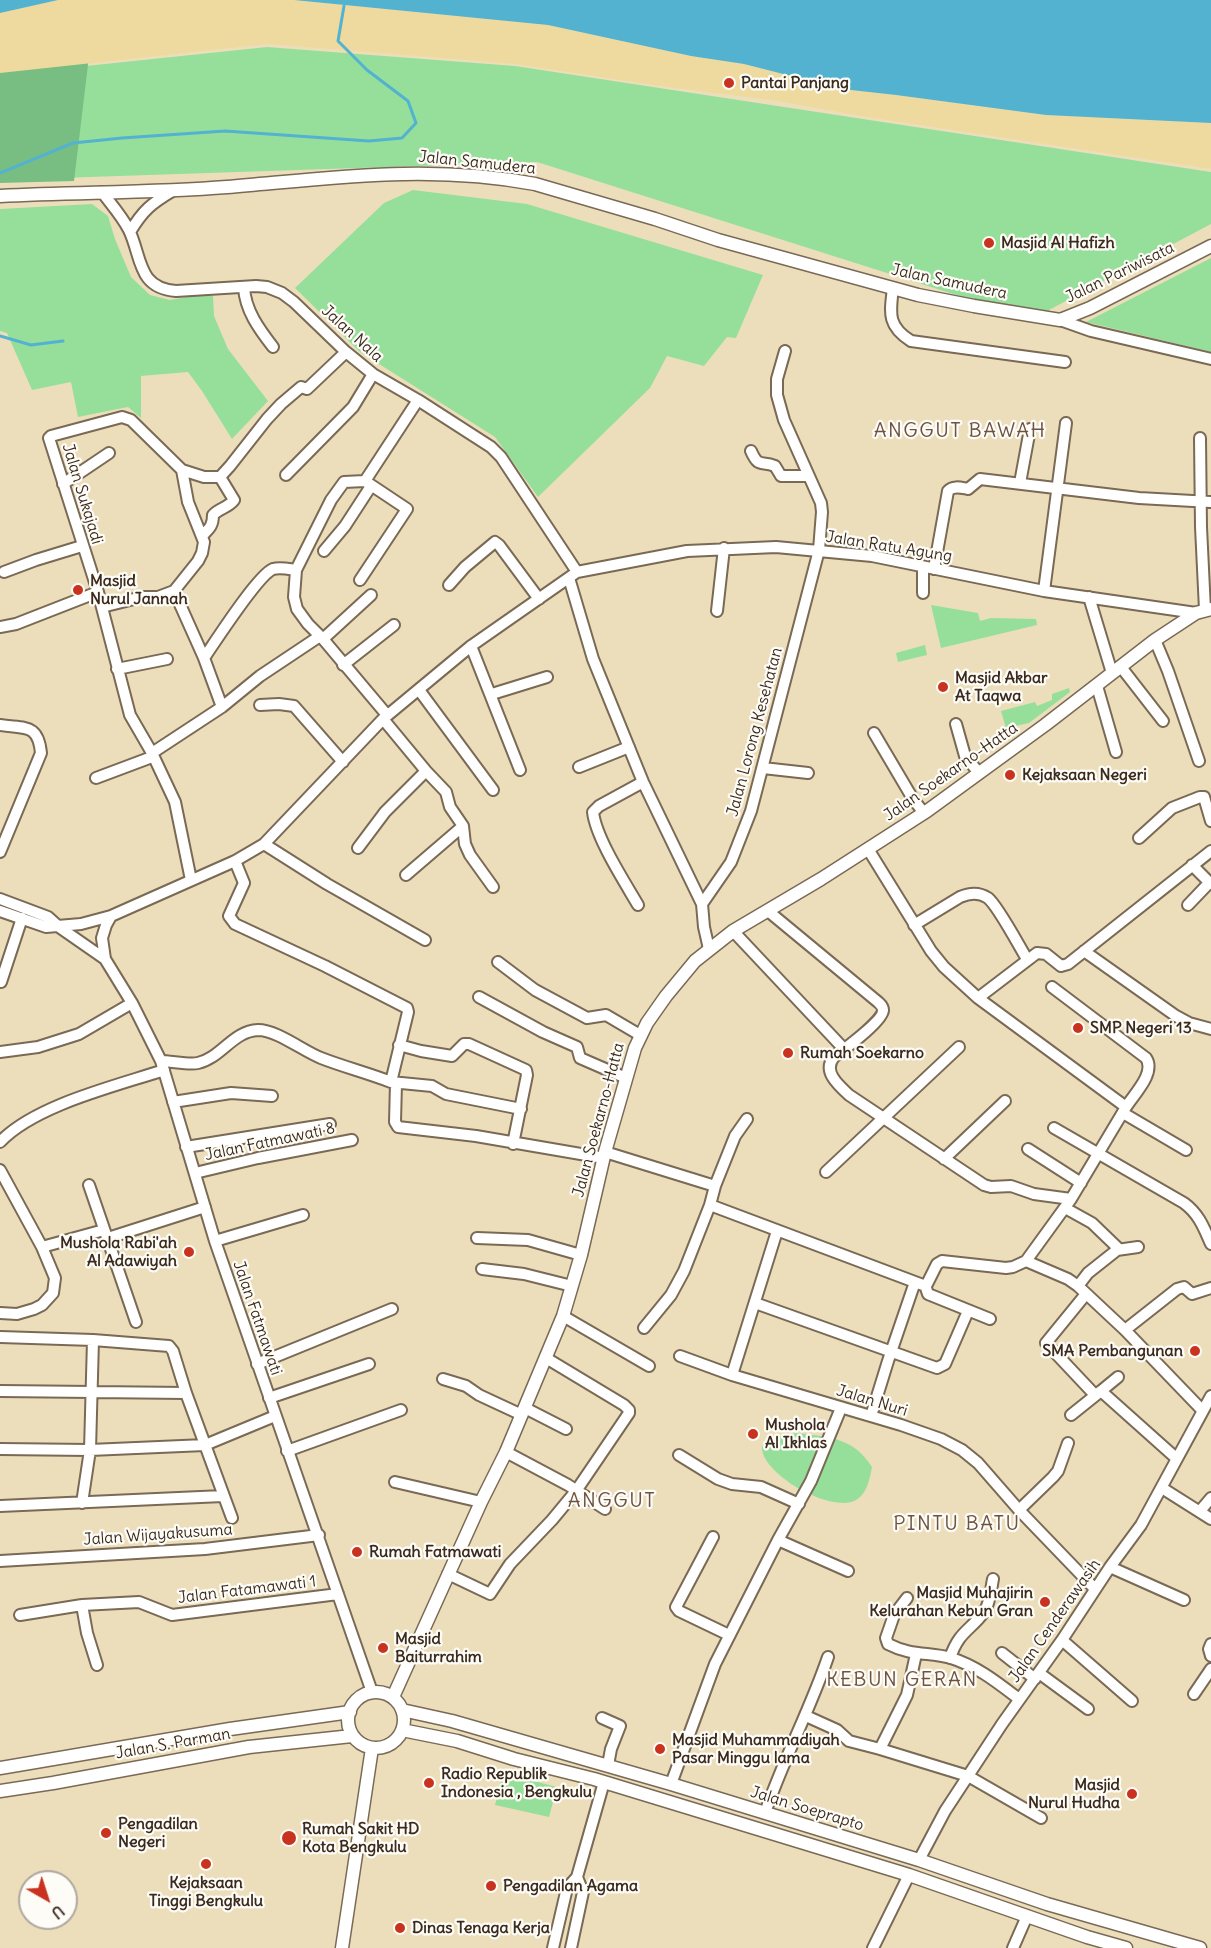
<!DOCTYPE html>
<style>
body{margin:0}
#map{position:relative;width:1211px;height:1948px;overflow:hidden;background:#eddebb;font-family:Delius,sans-serif}
canvas{display:block}
.north{position:absolute;left:18px;top:1870px;width:60px;height:60px;box-sizing:border-box;background:#fdfcf7;border:2px solid #afa8a0;border-radius:50%;rotate:141deg;font-size:16px;font-weight:700;line-height:24px;text-align:center;color:#3b2a1e}
.north::after{content:'';display:block;margin:auto;width:21px;height:27px;background:#c8321e;clip-path:polygon(50% 0,100% 100%,50% 72%,0 100%)}
</style>
<div id="map">
<canvas width="1211" height="1948"></canvas>
<div class="north">U</div>
</div>
<script>
const ctx = document.querySelector('canvas').getContext('2d');
ctx.lineJoin = 'round';
function paint(path, color) {
  ctx.fillStyle = color;
  ctx.fill(path, 'evenodd');
}
function strokePath(path, color, width, dash) {
  ctx.strokeStyle = color;
  ctx.lineWidth = width;
  ctx.lineCap = dash ? 'butt' : 'round';
  ctx.setLineDash(dash || []);
  ctx.stroke(path);
}
function drawText(font, color, halo, rows, align = 'center') {
  ctx.font = font + ' Delius,sans-serif';
  ctx.lineWidth = 4.5;
  ctx.setLineDash([]);
  ctx.textBaseline = 'middle';
  ctx.strokeStyle = halo;
  ctx.fillStyle = color;
  for (const [text, x, y, turn = 0] of rows) {
    ctx.save();
    ctx.translate(x, y);
    ctx.rotate((+turn || 0) * Math.PI / 180);
    ctx.textAlign = isNaN(turn) ? turn : align;
    if (halo) ctx.strokeText(text, 0, 0);
    ctx.fillText(text, 0, 0);
    ctx.restore();
  }
}
paint(new Path2D(`
 M 267,47 L 515,66 L 1211,172 L 1211,224 L 1032,319 L 537,162 L 0,180 L 0,75 Z
 M 413,190 L 527,204 L 763,275 L 736,338 L 727,337 L 704,366 L 667,356 L 650,388 L 538,497 L 495,437 L 360,352 L 295,288 L 384,203 Z
 M 92,204 L 108,216 L 115,239 L 131,277 L 150,295 L 170,300 L 192,296 L 213,296 L 214,316 L 228,349 L 268,401 L 232,439 L 202,391 L 188,372 L 141,376 L 141,418 L 128,407 L 78,417 L 71,382 L 32,390 L 7,333 L 0,331 L 0,209 Z
 M 1211,258 L 1211,352 L 1086,322 Z
 M 931,605 L 978,613 L 980,621 L 991,618 L 1036,619 L 1037,625 L 941,648 Z
 M 925,645 L 927,655 L 898,662 L 896,653 Z
 M 1069,688 L 1070,692 L 1029,723 L 1006,728 L 1001,711 L 1035,702 L 1037,706 L 1052,700 L 1052,694 Z
 M 798,1433 C 830,1437 854,1438 872,1467 C 870,1478 867,1494 856,1500 C 832,1514 761,1474 762,1447 C 772,1437 783,1435 798,1433 Z
 M 503,1773 L 557,1787 L 549,1817 L 495,1805 Z`), '#96df9a');
paint(new Path2D(`
 M 90,48 L 74,181 L 0,183 L 0,63 Z`), '#78be82');
paint(new Path2D(`
 M 58,0 L 294,0 L 548,25 L 691,56 L 744,64 L 842,89 L 896,95 L 1046,115 L 1211,123 L 1211,169 L 867,117 L 771,100 L 667,87 L 515,64 L 479,61 L 268,44 L 0,73 L 0,13 Z`), '#eeda9e');
paint(new Path2D(`
 M 0,0 L 58,0 L 0,13 Z
 M 294,0 L 1211,0 L 1211,123 L 1046,115 L 896,95 L 842,89 L 744,64 L 691,56 L 548,25 Z`), '#52b2d0');
strokePath(new Path2D(`
 M 0,173 L 73,143 L 122,138 L 225,131 L 369,141 L 402,138 L 416,123 L 408,101 L 367,70 L 338,41 L 344,6
 M 0,336 L 31,345 L 63,341`), '#52b2d0', 3);
const minor = new Path2D(`
 M 102,192 C 111,204 122,216 129,230 C 142,257 137,288 176,291 L 256,286 L 267,287 L 282,293 L 294,302 L 346,352 L 373,374 L 418,400 L 491,447 L 501,457 L 577,572
 M 130,232 C 143,210 152,203 174,190
 M 244,287 C 245,310 259,329 273,347
 M 893,288 C 890,313 887,326 911,341 L 1065,362
 M 1060,320 L 1091,331 L 1211,359
 M 1200,438 L 1201,527 L 1205,610
 M 751,451 C 759,469 761,460 775,466 L 781,476 L 809,476
 M 182,470 L 188,502 L 204,542 L 202,553 L 198,561 L 174,591 L 204,658 L 222,707
 M 286,475 L 353,407 L 373,374
 M 365,481 L 418,400
 M 1020,483 L 1030,429
 M 63,484 L 109,453
 M 203,535 C 210,528 213,525 213,515 C 219,508 228,508 234,500 L 220,477
 M 324,551 L 345,526 L 371,486
 M 934,569 L 948,491 C 953,485 962,488 968,489 L 980,479 L 1139,498 L 1211,502
 M 4,572 L 36,560 L 82,546
 M 569,578 L 593,659 L 643,782 L 702,904
 M 360,580 L 407,509 L 365,481 L 344,482 L 331,500 L 296,570 L 294,597 L 297,609 L 308,624 L 323,639 L 387,715
 M 449,585 L 465,567 L 495,542 L 499,545 L 539,599
 M 1044,591 L 1066,423
 M 923,593 L 923,567
 M 1089,597 L 1112,673
 M 102,607 L 142,597 L 158,597 L 174,591
 M 717,611 L 724,548
 M 0,627 L 16,624 L 98,592
 M 323,639 L 371,595
 M 1155,640 L 1168,671 L 1199,761
 M 471,646 L 520,770
 M 204,658 C 215,642 258,575 273,569 C 280,567 289,569 296,570
 M 343,665 L 394,625
 M 1121,667 L 1163,721
 M 117,669 L 167,659
 M 1097,686 L 1116,752
 M 419,690 L 493,790
 M 492,694 L 547,677
 M 260,705 L 279,704 L 294,706 L 343,762
 M 383,719 L 426,771 L 446,792 L 450,807 L 463,826 L 465,844 L 470,855 L 493,887
 M 956,724 L 965,756 L 979,773
 M 0,725 C 25,729 38,723 41,753 L 0,852
 M 874,733 L 913,799 L 924,813
 M 152,753 L 222,707 L 260,676 L 320,636
 M 579,767 L 629,747
 M 763,768 L 808,773
 M 96,778 L 152,757
 M 1139,838 L 1172,808 L 1200,797 L 1204,797 L 1211,821
 M 264,844 L 327,884 L 425,940
 M 358,848 L 385,812 L 426,771
 M 868,849 L 931,951 L 944,967 L 978,998 L 1126,1107 L 1071,1199 L 1026,1261 L 1013,1267 L 1006,1268 L 942,1261 L 937,1264 L 927,1284 L 923,1285 L 915,1282 L 888,1361 L 871,1416
 M 235,861 L 244,883 L 229,916 L 235,924 L 325,966 L 407,1008 L 408,1012 L 391,1082 L 432,1086 L 446,1094 L 521,1109
 M 1192,865 L 1211,884
 M 406,875 L 463,826
 M 191,880 L 175,802 L 152,753 L 130,715 L 98,592 L 49,438 L 51,436 L 122,417 L 131,420 L 182,470 L 204,477 L 220,477 L 230,466 L 267,419 L 281,404 L 301,387 L 307,389 L 346,352
 M 0,899 L 48,917 L 59,927 L 105,959
 M 638,905 C 624,881 596,838 593,812 L 599,806 L 643,782
 M 1188,905 L 1209,883
 M 0,911 L 46,927 L 81,924 L 111,916
 M 768,911 L 878,1002 C 880,1004 883,1006 883,1010 C 884,1020 843,1050 834,1057 C 822,1071 838,1085 849,1095 L 984,1185 L 991,1187 L 1011,1186 L 1034,1194 L 1071,1199
 M 914,925 L 960,897 C 969,893 979,892 988,898 C 998,906 1019,946 1027,959
 M 733,931 L 844,1049
 M 709,949 L 704,927 L 702,904 L 731,862 L 751,811 L 819,550 L 822,512 L 821,503 L 784,420 L 777,395 L 777,379 L 785,351
 M 1084,951 L 1176,1016 L 1189,1023 L 1211,1029
 M 498,962 L 535,990 L 587,1018 L 606,1015 L 640,1035
 M 1,982 L 22,918
 M 1052,987 L 1146,1058 C 1156,1073 1134,1094 1126,1107
 M 479,997 L 543,1032 L 577,1047 L 580,1058 L 626,1078
 M 978,998 L 1037,953 L 1046,954 L 1061,966 L 1068,964 L 1211,851
 M 399,1045 L 421,1051 L 452,1056 L 464,1044 L 469,1044 L 526,1070 L 527,1075 L 513,1144
 M 0,1052 L 38,1047 L 79,1034 L 132,1003
 M 161,1061 C 171,1061 189,1065 198,1063 C 221,1058 233,1031 258,1030 C 277,1030 303,1051 321,1058 C 344,1067 368,1073 391,1082
 M 396,1083 L 395,1122 L 398,1127 L 476,1136 L 604,1158
 M 173,1102 L 231,1093 L 272,1096
 M 1123,1113 L 1186,1150
 M 1054,1128 L 1184,1203 C 1199,1214 1204,1228 1211,1244
 M 0,1142 C 35,1105 116,1086 164,1070
 M 186,1147 L 330,1124
 M 1028,1149 L 1081,1183
 M 605,1152 L 715,1186 L 710,1205 L 915,1282
 M 944,1159 L 1005,1101
 M 0,1170 L 42,1247 L 55,1278 L 53,1293 L 42,1305 L 34,1309 L 17,1314 L 0,1313
 M 826,1172 L 959,1047
 M 195,1173 L 258,1158 L 352,1140
 M 89,1185 L 136,1322
 M 715,1186 L 735,1136 L 747,1119
 M 1065,1208 L 1092,1223 L 1119,1249
 M 777,1231 L 732,1375 L 901,1425 L 941,1439 L 962,1450 L 978,1463 L 1019,1510 L 1095,1589
 M 108,1238 L 205,1207
 M 477,1238 L 528,1240 L 581,1255
 M 215,1241 L 303,1215
 M 42,1247 L 104,1230
 M 1026,1261 L 1068,1279 L 1078,1286 L 1125,1330 L 1202,1410
 M 482,1269 L 524,1274 L 572,1286
 M 925,1285 L 928,1294 L 990,1319
 M 1078,1286 L 1088,1273 L 1117,1250 L 1138,1247
 M 1086,1294 L 1046,1343 L 1095,1395
 M 755,1303 L 937,1368 L 945,1364 L 968,1311
 M 563,1316 L 649,1366
 M 644,1328 L 671,1295 L 684,1271 L 710,1205
 M 1125,1330 L 1177,1289 L 1184,1287 L 1192,1294 L 1211,1288
 M 0,1337 L 93,1340 L 169,1346 L 173,1351 L 186,1393 L 232,1518
 M 680,1356 L 732,1375
 M 257,1364 L 392,1309
 M 443,1379 L 466,1386 L 479,1395 L 522,1415
 M 0,1391 L 186,1393
 M 1101,1391 L 1118,1377
 M 269,1398 L 369,1364
 M 525,1408 L 566,1429
 M 1071,1415 L 1101,1391 L 1176,1458
 M 0,1449 L 90,1450 L 205,1445 L 275,1416
 M 287,1451 L 401,1410
 M 506,1452 L 568,1485 L 605,1509
 M 679,1455 L 718,1479 L 732,1484 L 761,1487 L 799,1504
 M 395,1482 L 481,1502
 M 1162,1488 L 1211,1519
 M 82,1503 L 90,1450 L 93,1340
 M 0,1506 L 223,1496
 M 1019,1510 L 1053,1477 L 1058,1471 L 1068,1443
 M 1200,1511 L 1211,1498
 M 713,1537 L 676,1607 L 679,1611 L 729,1635
 M 778,1540 L 848,1571
 M 0,1561 L 205,1549 L 319,1535
 M 1110,1567 L 1184,1600
 M 448,1574 L 490,1594 L 510,1564 L 552,1520 L 576,1491 L 629,1413 L 629,1410 L 624,1405 L 546,1358
 M 907,1598 L 894,1615 L 886,1638 L 888,1644 C 911,1656 929,1652 951,1658 C 977,1666 998,1683 1019,1699
 M 82,1605 L 87,1633 L 97,1665
 M 20,1615 L 82,1605 L 139,1602 L 172,1615 L 338,1594
 M 1062,1640 L 1132,1701
 M 1211,1644 L 1209,1649 L 1211,1656
 M 1002,1653 L 1035,1679
 M 950,1658 C 959,1631 970,1631 984,1612 C 990,1604 991,1589 993,1579
 M 1039,1673 L 1088,1709
 M 372,1692 L 215,1241 L 161,1061 L 132,1003 L 105,959 L 102,938 L 106,925 L 111,916 L 235,861 L 264,844 L 383,719 L 471,646 L 577,572 L 687,551 L 776,547 L 872,556 L 1044,591 L 1196,613
 M 1194,1694 L 1211,1669
 M 806,1716 L 837,1730 L 849,1741 L 880,1749 L 968,1776 L 1041,1818
 M 602,1718 L 620,1726 L 611,1749 L 608,1765
 M 880,1749 L 907,1695 L 916,1654
 M 671,1784 L 715,1664 L 778,1540 L 811,1481 L 841,1408
 M 765,1813 C 783,1760 810,1710 828,1657
 M 919,1860 L 945,1811 L 1002,1724 L 1062,1640 L 1110,1567 L 1141,1525 L 1211,1396
 M 553,1948 L 567,1888 L 577,1877
 M 571,1948 L 583,1892 L 577,1877 L 604,1782
 M 873,1948 L 909,1875
 M 1013,1948 L 1027,1916`);
const major = new Path2D(`
 M 0,196 C 76,192 152,193 227,187 C 334,178 428,164 535,184 L 655,219 L 718,240 L 918,295 L 974,306 L 1060,320 L 1090,308 L 1211,246
 M348 1720a28 28 0 1 1 56 0a28 28 0 1 1-56 0Z
 M 393,1697 L 481,1502 L 506,1452 L 563,1316 L 581,1255 L 605,1152 L 635,1048 L 647,1023 L 666,996 L 695,961 L 733,931 L 821,879 L 927,811 L 1045,725 L 1155,640 L 1196,613 L 1211,609
 M 402,1710 L 452,1721 L 671,1784 L 919,1860 L 1047,1904 L 1200,1948
 M 402,1730 L 457,1741 L 514,1759 L 594,1779 L 909,1875 L 1087,1937 L 1126,1948
 M 0,1768 L 230,1729 L 350,1712
 M 0,1791 L 53,1783 L 249,1747 L 352,1736
 M 342,1948 L 372,1748`);
strokePath(minor, '#796955', 14);
strokePath(major, '#796955', 15);
strokePath(minor, '#fff', 10);
strokePath(major, '#fff', 12);
for (const [x, y, r, color] of [
 [729,83,6,"#c8321e"],
 [989,243,6,"#c8321e"],
 [78,590,6,"#c8321e"],
 [943,687,6,"#c8321e"],
 [1010,775,6,"#c8321e"],
 [1078,1028,6,"#c8321e"],
 [788,1053,6,"#c8321e"],
 [189,1252,6,"#c8321e"],
 [1195,1351,6,"#c8321e"],
 [753,1434,6,"#c8321e"],
 [357,1552,6,"#c8321e"],
 [1045,1602,6,"#c8321e"],
 [383,1648,6,"#c8321e"],
 [660,1749,6,"#c8321e"],
 [429,1783,6,"#c8321e"],
 [1132,1794,6,"#c8321e"],
 [106,1833,6,"#c8321e"],
 [289,1838,8,"#c8321e"],
 [206,1864,6,"#c8321e"],
 [491,1886,6,"#c8321e"],
 [400,1928,6,"#c8321e"]
]) {
  const dot = new Path2D();
  dot.arc(x, y, r, 0, 2 * Math.PI);
  ctx.fillStyle = color;
  ctx.fill(dot);
  strokePath(dot, '#fdfcf7', 2);
}
drawText('bold 16px', '#3b2a1e', '#fdfcf7', [
 ["Pantai Panjang",741,83],
 ["Masjid Al Hafizh",1001,243],
 ["Masjid",90,581],
 ["Nurul Jannah",90,599],
 ["Masjid Akbar",955,678],
 ["At Taqwa",955,696],
 ["Kejaksaan Negeri",1022,775],
 ["SMP Negeri 13",1090,1028],
 ["Rumah Soekarno",800,1053],
 ["Mushola Rabi'ah",177,1243,"right"],
 ["Al Adawiyah",177,1261,"right"],
 ["SMA Pembangunan",1183,1351,"right"],
 ["Mushola",765,1425],
 ["Al Ikhlas",765,1443],
 ["Rumah Fatmawati",369,1552],
 ["Masjid Muhajirin",1033,1593,"right"],
 ["Kelurahan Kebun Gran",1033,1611,"right"],
 ["Masjid",395,1639],
 ["Baiturrahim",395,1657],
 ["Masjid Muhammadiyah",672,1740],
 ["Pasar Minggu lama",672,1758],
 ["Radio Republik",441,1774],
 ["Indonesia , Bengkulu",441,1792],
 ["Masjid",1120,1785,"right"],
 ["Nurul Hudha",1120,1803,"right"],
 ["Pengadilan",118,1824],
 ["Negeri",118,1842],
 ["Rumah Sakit HD",302,1829],
 ["Kota Bengkulu",302,1847],
 ["Kejaksaan",206,1883,"center"],
 ["Tinggi Bengkulu",206,1901,"center"],
 ["Pengadilan Agama",503,1886],
 ["Dinas Tenaga Kerja",412,1928]
], 'left');
drawText('16px', '#3b2a1e', '#fdfcf7', [
 ["Jalan Samudera",477,163,6],
 ["Jalan Pariwisata",1120,273,-26],
 ["Jalan Samudera",949,282,12],
 ["Jalan Nala",352,334,42],
 ["Jalan Sukajadi",82,494,73],
 ["Jalan Ratu Agung",889,547,9],
 ["Jalan Lorong Kesehatan",755,732,-75],
 ["Jalan Soekarno-Hatta",951,772,-35],
 ["Jalan Soekarno-Hatta",599,1120,-75],
 ["Jalan Fatmawati 8",270,1142,-12],
 ["Jalan Fatmawati",257,1318,71],
 ["Jalan Nuri",872,1401,17],
 ["Jalan Wijayakusuma",158,1535,-4],
 ["Jalan Fatamawati 1",247,1590,-7],
 ["Jalan Cenderawasih",1055,1621,-55],
 ["Jalan S. Parman",173,1744,-10],
 ["Jalan Soeprapto",807,1809,17]
]);
ctx.letterSpacing = '1.5px';
drawText('20px', '#6e5343', '#fdfcf7', [
 ["ANGGUT BAWAH",960,431],
 ["ANGGUT",612,1501],
 ["PINTU BATU",957,1524],
 ["KEBUN GERAN",902,1680]
]);
ctx.letterSpacing = '0px';
</script>
